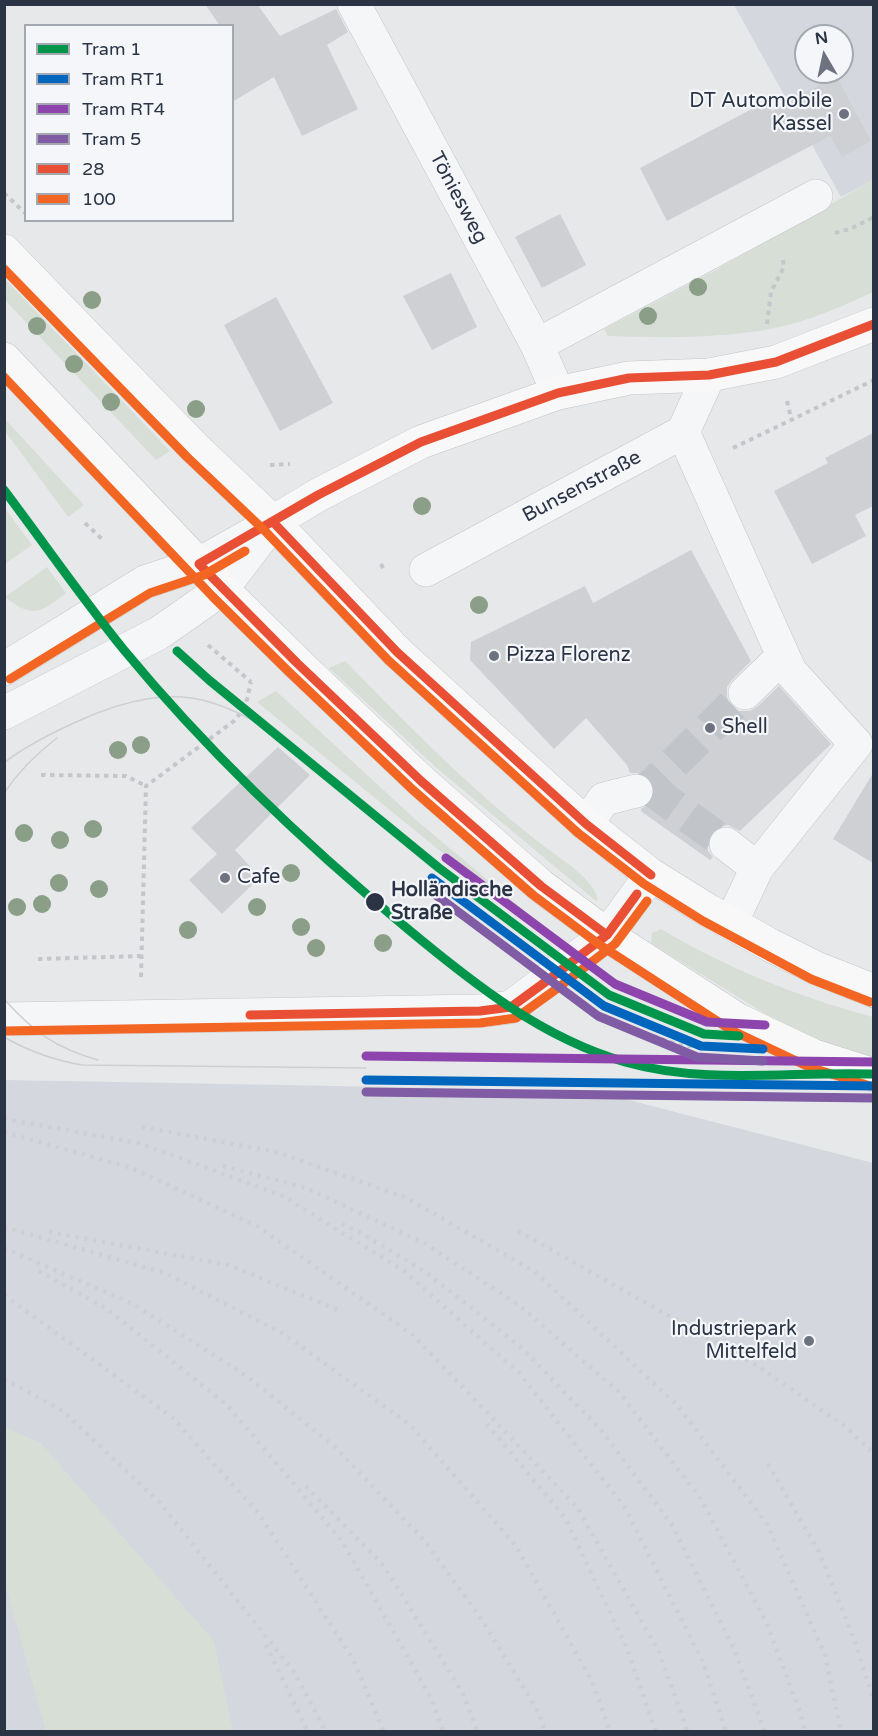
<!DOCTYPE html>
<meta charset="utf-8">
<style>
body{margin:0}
#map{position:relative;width:878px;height:1736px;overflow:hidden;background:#e6e8ea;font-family:"Varela Round",sans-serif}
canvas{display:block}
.frame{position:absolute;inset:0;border:6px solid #2b3445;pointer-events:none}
.legend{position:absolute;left:24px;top:24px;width:210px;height:198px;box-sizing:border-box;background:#f4f6f9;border:2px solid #a4a8b1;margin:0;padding:8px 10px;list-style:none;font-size:18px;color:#2b3445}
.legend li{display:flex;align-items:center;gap:12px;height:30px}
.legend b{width:30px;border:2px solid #a4a8b1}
.north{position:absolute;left:794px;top:24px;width:60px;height:60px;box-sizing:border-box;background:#f4f6f9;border:2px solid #a4a8b1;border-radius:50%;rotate:351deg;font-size:16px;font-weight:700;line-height:24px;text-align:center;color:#2b3445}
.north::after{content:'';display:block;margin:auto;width:21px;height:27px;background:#6c737f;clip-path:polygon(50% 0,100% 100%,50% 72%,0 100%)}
</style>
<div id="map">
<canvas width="878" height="1736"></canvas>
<div class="frame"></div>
<ul class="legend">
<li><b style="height:8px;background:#00954b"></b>Tram 1</li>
<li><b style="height:8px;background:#0065bd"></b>Tram RT1</li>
<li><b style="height:8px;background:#8e44ad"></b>Tram RT4</li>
<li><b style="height:8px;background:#7f5ca3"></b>Tram 5</li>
<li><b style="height:8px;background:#e94f35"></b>28</li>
<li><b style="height:8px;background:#f26522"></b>100</li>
</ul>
<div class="north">N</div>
</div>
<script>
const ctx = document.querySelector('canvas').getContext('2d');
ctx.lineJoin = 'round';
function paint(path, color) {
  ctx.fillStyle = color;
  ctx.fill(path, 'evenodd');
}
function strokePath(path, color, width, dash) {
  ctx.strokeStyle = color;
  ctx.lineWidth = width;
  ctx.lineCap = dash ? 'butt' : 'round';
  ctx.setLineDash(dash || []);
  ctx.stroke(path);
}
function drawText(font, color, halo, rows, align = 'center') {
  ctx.font = font + ' "Varela Round",sans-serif';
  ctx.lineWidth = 4.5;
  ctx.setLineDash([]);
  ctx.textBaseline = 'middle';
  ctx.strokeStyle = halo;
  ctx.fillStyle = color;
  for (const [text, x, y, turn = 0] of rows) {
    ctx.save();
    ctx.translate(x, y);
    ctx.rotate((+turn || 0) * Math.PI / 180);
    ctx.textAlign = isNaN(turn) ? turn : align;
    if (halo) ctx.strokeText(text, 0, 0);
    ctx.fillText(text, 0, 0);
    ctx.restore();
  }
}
paint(new Path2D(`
 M 734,5 L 873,5 L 873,180 L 841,197 ZM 806,36 L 842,36 L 842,72 L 806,72 Z
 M 5,1080 L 445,1088 L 617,1097 L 873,1163 L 873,1731 L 5,1732 Z`), '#d4d7dd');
paint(new Path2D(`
 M 873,180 L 873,292 C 835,310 794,327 751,332 C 704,338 656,338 608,336 L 604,329 L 714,271 Z
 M 5,279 L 170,451 L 156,460 L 5,300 Z
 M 5,419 L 84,505 L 68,517 L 5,431 Z
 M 4,507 L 32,545 L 5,564 L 4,564 Z
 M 47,567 L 66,593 C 40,613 33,619 5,597 Z
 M 345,661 C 407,724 467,786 536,840 C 553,854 593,877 598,899 L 596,901 L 439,770 L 329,668 Z
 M 276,691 L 416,820 L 545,928 L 546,937 L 257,702 Z
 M 661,929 C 728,969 799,997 873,1017 L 873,1062 L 818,1043 L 775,1020 L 651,943 L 652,933 Z
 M 4,1427 L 41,1443 L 214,1641 L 233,1731 L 46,1731 L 5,1584 Z`), '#d6ded6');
paint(new Path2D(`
 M 205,4 L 257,4 L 280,36 L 336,9 L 348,32 L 327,45 L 358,109 L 302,136 L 274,77 L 232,102 L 232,26 L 220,26 Z
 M 836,76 L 871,141 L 842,157 L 830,136 L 667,221 L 640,168 L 767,101 L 772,111 Z
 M 560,214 L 586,265 L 542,288 L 515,237 Z
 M 451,273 L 477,327 L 432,350 L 403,296 Z
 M 276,297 L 333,403 L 280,431 L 224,325 Z
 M 873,433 L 873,506 L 855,515 L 866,536 L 812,564 L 774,491 L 828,463 L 825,458 Z
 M 691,550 L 751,661 L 732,680 L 727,687 L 727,697 L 731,706 L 739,711 L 750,711 L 758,706 L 779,686 L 831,744 L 740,831 L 728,825 L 718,827 L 712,832 L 707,842 L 708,851 L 713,857 L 710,860 L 642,812 L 641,809 L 649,804 L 654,796 L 654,787 L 650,778 L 641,773 L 630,773 L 627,765 L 586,718 L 554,749 L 470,660 L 471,642 L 585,586 L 593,603 Z
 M 278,747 L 310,775 L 235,850 L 260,877 L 222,914 L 189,880 L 217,854 L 191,828 Z
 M 873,773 L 873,863 L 833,839 Z`), '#ced0d3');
strokePath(new Path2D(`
 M 649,788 L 726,844
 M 636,791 L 649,788 L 745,693`), '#c1c4c9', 33, [33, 16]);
const minor = new Path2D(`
 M 354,4 L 537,345 L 558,393
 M 537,345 L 816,196
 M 683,432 L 790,671 L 856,744 L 757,868 L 731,923
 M 426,570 L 683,432 L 709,375
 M 4,669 L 145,582 L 199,564 L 261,529
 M 745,693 L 783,656
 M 4,713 L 159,633 L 222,589 L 273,522
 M 586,824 L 604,799 L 636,791
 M 726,844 L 757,868
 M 4,1019 L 480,1011 L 511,1007 L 607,935 L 651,875`);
const major = new Path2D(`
 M 4,251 L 196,449 L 273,522 L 397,652 L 586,824 L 651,875 L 709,911 L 770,945 L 816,968 L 874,991
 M 4,359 L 222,589 L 297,663 L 421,781 L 541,886 L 607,935 L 738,1020 L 814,1056 L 874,1075
 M 273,522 L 318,495 L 421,442 L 558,393 L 629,378 L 709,375 L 776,362 L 874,324`);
strokePath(minor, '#c4c6c8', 34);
strokePath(major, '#c2c5c8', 34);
strokePath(new Path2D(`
 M 4,193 L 26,214
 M 835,233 L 850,229 L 874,217
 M 767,324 L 771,292 L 784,267 L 783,260
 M 787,401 L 791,418
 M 733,448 L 874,380
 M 270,465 L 290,464
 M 85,523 L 102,539
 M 381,564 L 385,572
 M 208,645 L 251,682
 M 41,775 L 126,776 L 146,786
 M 38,959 L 141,956
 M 141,977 L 146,786 L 234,721 L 245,708 L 251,682
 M 619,1024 L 679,1045 L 703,1047`), '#c5c6ca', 4, [4.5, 4.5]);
strokePath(minor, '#f5f6f7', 33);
strokePath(major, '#f8f8f8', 33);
strokePath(new Path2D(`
 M 4,763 C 20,750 37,741 55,732 C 95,712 137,695 182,697 C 216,699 247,717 276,733
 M 4,793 C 19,771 36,754 57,738
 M 4,999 C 34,1032 55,1048 98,1060
 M 4,1037 C 30,1052 53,1060 82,1065 L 366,1068`), '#cecfd2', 1.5);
strokePath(new Path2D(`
 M 4,1119 L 139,1143 L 283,1196 L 404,1271 L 519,1373 L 624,1506 L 703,1662 L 726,1732
 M 142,1127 L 276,1152 L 405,1197 L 534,1271 L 678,1406 L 767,1524 L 825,1655 L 841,1732
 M 4,1132 L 132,1168 L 257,1226 L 413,1335 L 577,1507 L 659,1652 L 688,1732
 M 223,1166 L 306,1188 L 426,1244 L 520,1306 L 619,1392 L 701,1499 L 767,1624 L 800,1712 L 805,1732
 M 342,1224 L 361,1233 L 424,1271 L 521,1347 L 601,1430 L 672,1525 L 734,1649 L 765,1732
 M 4,1227 L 165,1273 L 284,1334 L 410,1425 L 516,1546 L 593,1683 L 610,1732
 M 518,1231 L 756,1365 L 846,1427 L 874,1454
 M 49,1232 L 229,1265 L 343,1312
 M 4,1248 L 133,1304 L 245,1375 L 334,1446 L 424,1540 L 480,1617 L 539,1713 L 545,1732
 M 39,1271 L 107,1309 L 228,1406 L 342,1541 L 432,1700 L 443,1732
 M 4,1295 L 173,1418 L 259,1514 L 354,1661 L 384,1732
 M 4,1379 L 63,1411 L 160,1503 L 294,1672 L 326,1732
 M 487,1424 L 565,1518 L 626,1646 L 656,1732
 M 768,1464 L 819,1552 L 854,1639 L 874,1702
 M 306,1486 L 384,1566 L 462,1692 L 478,1732
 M 266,1645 L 308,1732`), '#cecfd2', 4.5, [3, 6]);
strokePath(new Path2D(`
 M 273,522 L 397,652 L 586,824 L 651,875
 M 607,935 L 541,886 L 421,781 L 297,663 L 199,564 L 318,495 L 421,442 L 558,393 L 629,378 L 709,375 L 776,362 L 874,324
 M 250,1015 L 480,1011 L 511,1007 L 548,980 L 607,935 L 637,894`), '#e94f35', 9);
strokePath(new Path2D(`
 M 4,269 L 187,457 L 265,531 L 388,660 L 578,833 L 644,884 L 703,921 L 811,979 L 870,1002
 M 4,377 L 213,597 L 289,672 L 413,790 L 533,895 L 600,945 L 731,1030 L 809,1067 L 870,1086
 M 10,679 L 150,593 L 204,575 L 245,551
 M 4,1031 L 480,1023 L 516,1018 L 555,990 L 615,944 L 647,901`), '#f26522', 9);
strokePath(new Path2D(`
 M 4,490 C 44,543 82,598 124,650 C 209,753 306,845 409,930 C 474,984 542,1038 625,1062 C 705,1085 791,1071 874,1074
 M 177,651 L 209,680 L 439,868 L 609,995 L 704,1034 L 739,1036`), '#00954b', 9);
strokePath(new Path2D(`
 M 432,878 L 604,1006 L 701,1046 L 763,1049
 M 366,1080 L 874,1086`), '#0065bd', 9);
strokePath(new Path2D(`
 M 446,858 L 615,984 L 707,1022 L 765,1025
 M 366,1056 L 874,1062`), '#8e44ad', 9);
strokePath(new Path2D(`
 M 425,887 L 598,1016 L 697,1057 L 763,1061
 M 366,1092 L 874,1098`), '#7f5ca3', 9);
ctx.fillStyle = '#8a9e88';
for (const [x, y] of [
 [698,287],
 [92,300],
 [648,316],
 [37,326],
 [74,364],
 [111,402],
 [196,409],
 [422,506],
 [479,605],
 [141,745],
 [118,750],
 [93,829],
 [24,833],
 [60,840],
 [291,873],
 [59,883],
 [99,889],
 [42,904],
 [17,907],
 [257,907],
 [301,927],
 [188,930],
 [383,943],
 [316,948]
]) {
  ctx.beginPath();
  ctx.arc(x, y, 9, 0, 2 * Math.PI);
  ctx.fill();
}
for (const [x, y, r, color] of [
 [844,114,6,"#6c737f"],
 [494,656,6,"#6c737f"],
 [710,728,6,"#6c737f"],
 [225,878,6,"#6c737f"],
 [375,902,10,"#2b3445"],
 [809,1341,6,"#6c737f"]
]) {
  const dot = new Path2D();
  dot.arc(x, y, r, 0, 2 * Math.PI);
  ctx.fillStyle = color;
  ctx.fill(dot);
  strokePath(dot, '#f4f6f9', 2);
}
drawText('20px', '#2b3445', '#f4f6f9', [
 ["DT Automobile",832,102,"right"],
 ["Kassel",832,125,"right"],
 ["Pizza Florenz",506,656],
 ["Shell",722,728],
 ["Cafe",237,878],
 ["Industriepark",797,1330,"right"],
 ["Mittelfeld",797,1353,"right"]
], 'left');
drawText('20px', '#2b3445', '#f4f6f9', [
 ["Töniesweg",458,198,62],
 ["Bunsenstraße",582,487,-28]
]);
drawText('bold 20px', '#2b3445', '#f4f6f9', [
 ["Holländische",391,891],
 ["Straße",391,914]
], 'left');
</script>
